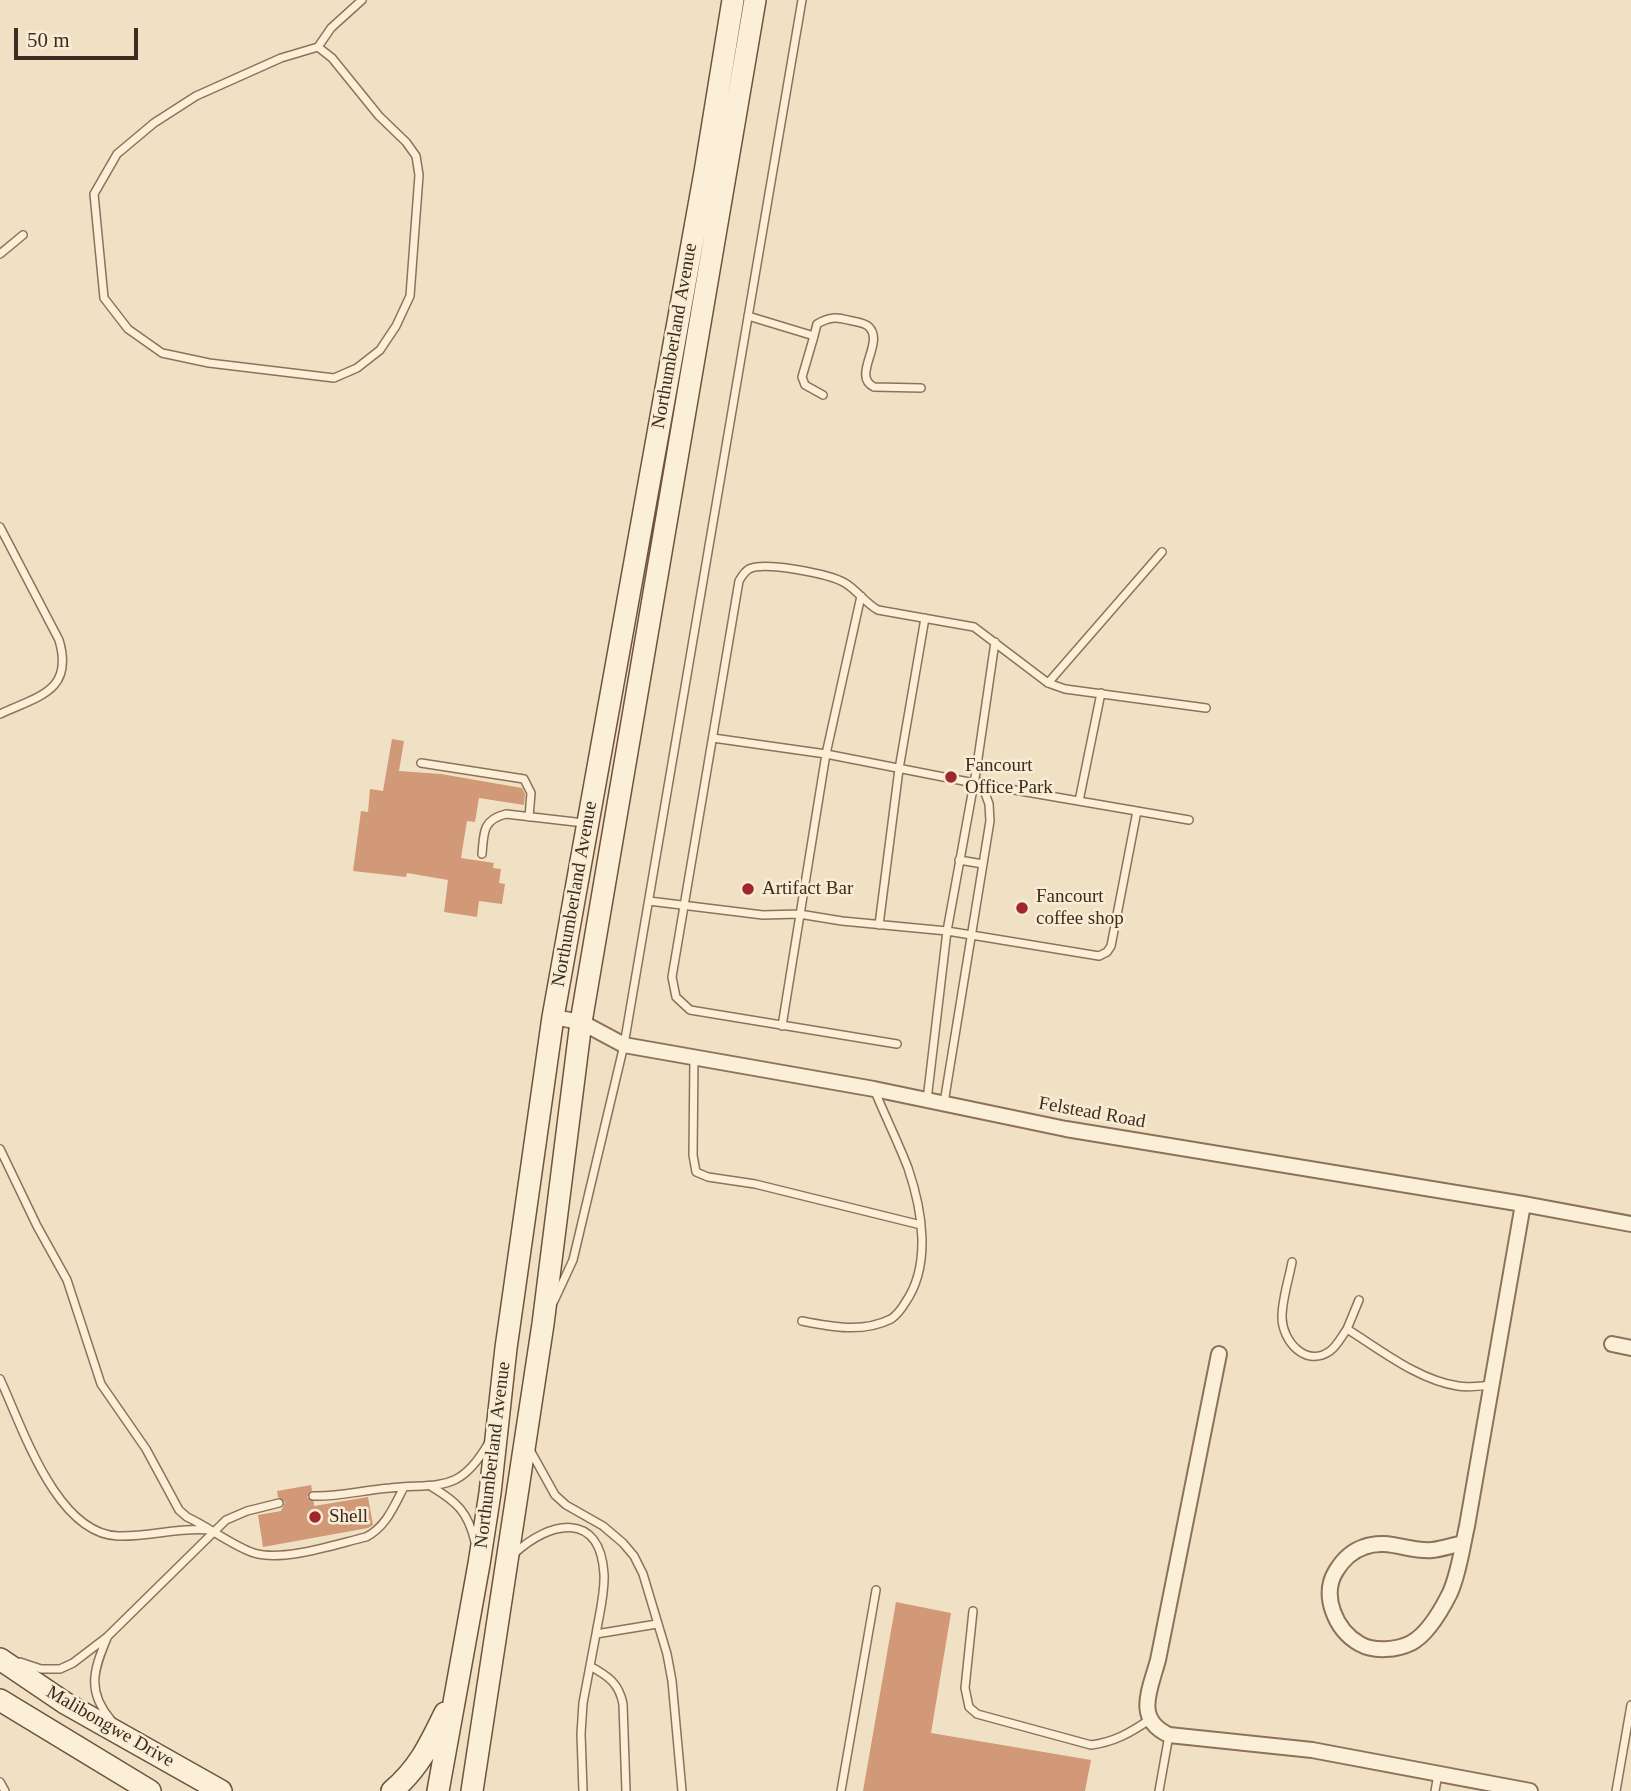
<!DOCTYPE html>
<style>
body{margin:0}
#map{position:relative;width:1631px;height:1791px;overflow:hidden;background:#f1e1c4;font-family:Georgia,serif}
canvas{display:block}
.scale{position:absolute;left:14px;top:28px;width:124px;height:32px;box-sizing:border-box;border:4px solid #3c2b1e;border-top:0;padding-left:9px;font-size:21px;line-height:24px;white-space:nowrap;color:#3c2b1e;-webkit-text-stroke:5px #f8ecd5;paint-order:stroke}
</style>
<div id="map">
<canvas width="1631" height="1791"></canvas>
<div class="scale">50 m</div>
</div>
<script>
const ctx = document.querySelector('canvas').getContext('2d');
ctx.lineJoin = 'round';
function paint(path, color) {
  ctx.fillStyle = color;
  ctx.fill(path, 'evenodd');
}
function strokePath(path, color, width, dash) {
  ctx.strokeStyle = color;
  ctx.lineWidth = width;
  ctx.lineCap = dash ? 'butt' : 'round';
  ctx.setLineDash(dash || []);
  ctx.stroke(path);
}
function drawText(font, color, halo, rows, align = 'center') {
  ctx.font = font + ' Georgia,serif';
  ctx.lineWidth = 5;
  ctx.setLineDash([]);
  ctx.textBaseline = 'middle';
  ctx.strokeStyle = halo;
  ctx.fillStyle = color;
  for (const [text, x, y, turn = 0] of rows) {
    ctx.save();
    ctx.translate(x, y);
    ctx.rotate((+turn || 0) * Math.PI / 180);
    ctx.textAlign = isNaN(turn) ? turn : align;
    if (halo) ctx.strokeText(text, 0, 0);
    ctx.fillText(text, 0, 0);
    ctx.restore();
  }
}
paint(new Path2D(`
 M 392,739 L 404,741 L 399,771 L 441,774 L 522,788 L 525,794 L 524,805 L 479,798 L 475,822 L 467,821 L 461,858 L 494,863 L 493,868 L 501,869 L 499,883 L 505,884 L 502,904 L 479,901 L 477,917 L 444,912 L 448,880 L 407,873 L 406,877 L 353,871 L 361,811 L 368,812 L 370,789 L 383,791 Z
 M 311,1485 L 312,1490 L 307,1497 L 314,1502 L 314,1506 L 368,1497 L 373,1525 L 368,1528 L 263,1547 L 258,1515 L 281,1511 L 285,1502 L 278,1497 L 277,1491 Z
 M 896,1602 L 951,1613 L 931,1733 L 1091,1760 L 1085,1791 L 863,1791 Z`), '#d19978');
const service = new Path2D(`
 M 318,47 L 332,58 L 379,116 L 406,142 L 416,156 L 419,175 L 410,296 L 396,326 L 380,350 L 357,368 L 334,378 L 209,363 L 162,353 L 128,329 L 104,298 L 94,194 L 117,154 L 154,123 L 196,96 L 281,58 L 318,47 L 331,28 L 362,0
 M 0,254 L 23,235
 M 748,316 L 814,336 L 802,377 L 805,385 L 823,395
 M 814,336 L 817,324 C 829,317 836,317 848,320 C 855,322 864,322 869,327 C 885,343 851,376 874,387 L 921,388
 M 0,527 L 59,640 C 74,691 39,696 0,714
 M 1048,683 L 1162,552
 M 713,738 L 826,754 L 974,783 L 1189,820
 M 421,763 L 524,779 L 531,793 L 529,817
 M 1079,801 L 1101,693
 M 482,854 C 484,833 482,820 506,814 L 584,823
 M 959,860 L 983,864
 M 649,901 L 763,915 L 799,914 L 842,921 L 947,931 L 1099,956 L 1107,952 L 1111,946 L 1137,811
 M 879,925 L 899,769 L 925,618
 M 782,1026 L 826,754 L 861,596
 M 897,1044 L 690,1010 L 676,997 L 672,977 L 739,581 C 742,576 744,572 749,569 C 764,561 830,574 845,583 C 857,590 865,603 878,610 L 974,627 L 1048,683 L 1065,689 L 1206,708
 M 694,1057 L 693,1155 L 696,1172 L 708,1177 L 755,1184 L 921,1225
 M 927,1100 L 947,931 L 976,772 L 995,642
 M 944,1103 L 990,821 L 989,804 L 981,782
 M 0,1149 L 37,1226 L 67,1280 L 101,1384 L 146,1449 L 179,1510 L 187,1517 C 209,1527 231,1545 254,1553 C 284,1562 336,1544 366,1537 C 386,1527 394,1506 404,1487
 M 1292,1262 C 1289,1279 1282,1299 1282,1317 C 1282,1341 1306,1368 1330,1351 C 1337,1346 1342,1336 1347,1329 C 1381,1350 1418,1380 1458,1386 C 1468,1388 1480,1386 1491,1385
 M 554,1301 L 573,1260 L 624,1045 L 802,0
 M 802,1321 C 832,1327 863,1333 891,1319 C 897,1315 902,1308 905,1303 C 932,1265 922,1209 908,1168 C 898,1142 885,1116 874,1089
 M 1347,1329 L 1359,1300
 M 0,1379 C 22,1426 56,1534 118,1536 C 149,1537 179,1527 210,1530
 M 530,1450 L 555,1495 L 566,1505 L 603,1526 L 623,1543 L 634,1556 L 643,1574 L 667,1654 L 672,1681 L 682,1791
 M 432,1487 C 457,1502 468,1512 475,1542
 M 313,1496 C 339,1497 363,1490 390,1488 C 439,1483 459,1494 488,1444
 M 514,1554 C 549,1521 600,1510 604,1574 C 605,1594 599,1615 596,1634
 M 973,1611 L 965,1688 L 969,1707 L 977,1714 L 1091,1745 C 1114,1742 1130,1733 1149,1720
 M 107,1638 C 94,1669 86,1691 111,1720
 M 20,1662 L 41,1669 L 60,1669 L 73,1663 L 107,1637 L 226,1520 L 247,1511 L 279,1503
 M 590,1666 C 608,1676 619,1683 623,1704 L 626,1791
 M 0,1782 L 5,1791
 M 583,1791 L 581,1734 L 583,1703 L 596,1634 L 657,1624
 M 841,1791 L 876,1590
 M 1159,1791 L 1169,1735
 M 1435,1791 L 1438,1774
 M 1616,1791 L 1631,1705`);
const minor = new Path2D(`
 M 553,1017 L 581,1022 L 624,1045 L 874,1089 L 1066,1129 L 1523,1204 L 1631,1224
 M 1612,1344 L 1631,1348
 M 1219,1354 L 1158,1660 C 1150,1690 1134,1719 1169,1735 L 1312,1750 L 1530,1791
 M 1463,1543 C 1453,1545 1442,1549 1432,1550 C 1409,1552 1387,1538 1364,1547 C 1352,1551 1342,1561 1336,1571 C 1321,1595 1335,1630 1360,1644 C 1374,1652 1397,1650 1411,1643 C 1428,1634 1442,1609 1450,1593 C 1459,1573 1462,1548 1467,1526 L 1523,1204`);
const secondary = new Path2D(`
 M 0,1659 L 65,1703 L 221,1791
 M 0,1700 L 150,1791
 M 392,1791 C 419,1768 430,1744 445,1713
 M 438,1791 L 479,1564 L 490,1493 L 506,1348 L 553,1017 L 705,172 L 733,0
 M 472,1791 L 543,1324 L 581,1022 L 755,0`);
strokePath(service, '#8d7259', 10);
strokePath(minor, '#8d7259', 18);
strokePath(secondary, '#6f533c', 24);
strokePath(service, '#fbefd8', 7);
strokePath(minor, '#fbefd8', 14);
strokePath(secondary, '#fbefd8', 21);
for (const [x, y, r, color] of [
 [951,777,7,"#9f262d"],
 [748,889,7,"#9f262d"],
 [1022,908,7,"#9f262d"],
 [315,1517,7,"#9f262d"]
]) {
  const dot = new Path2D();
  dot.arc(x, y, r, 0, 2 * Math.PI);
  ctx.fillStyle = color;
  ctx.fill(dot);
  strokePath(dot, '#f8ecd5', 2.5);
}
drawText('19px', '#3c2b1e', '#f8ecd5', [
 ["Northumberland Avenue",675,336,-80],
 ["Northumberland Avenue",575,894,-80],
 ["Felstead Road",1092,1113,10],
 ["Northumberland Avenue",493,1455,-83],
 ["Malibongwe Drive",110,1727,30]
]);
drawText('19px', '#3c2b1e', '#f8ecd5', [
 ["Fancourt",965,766],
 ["Office Park",965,788],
 ["Artifact Bar",762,889],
 ["Fancourt",1036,897],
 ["coffee shop",1036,919],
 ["Shell",329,1517]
], 'left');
</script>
